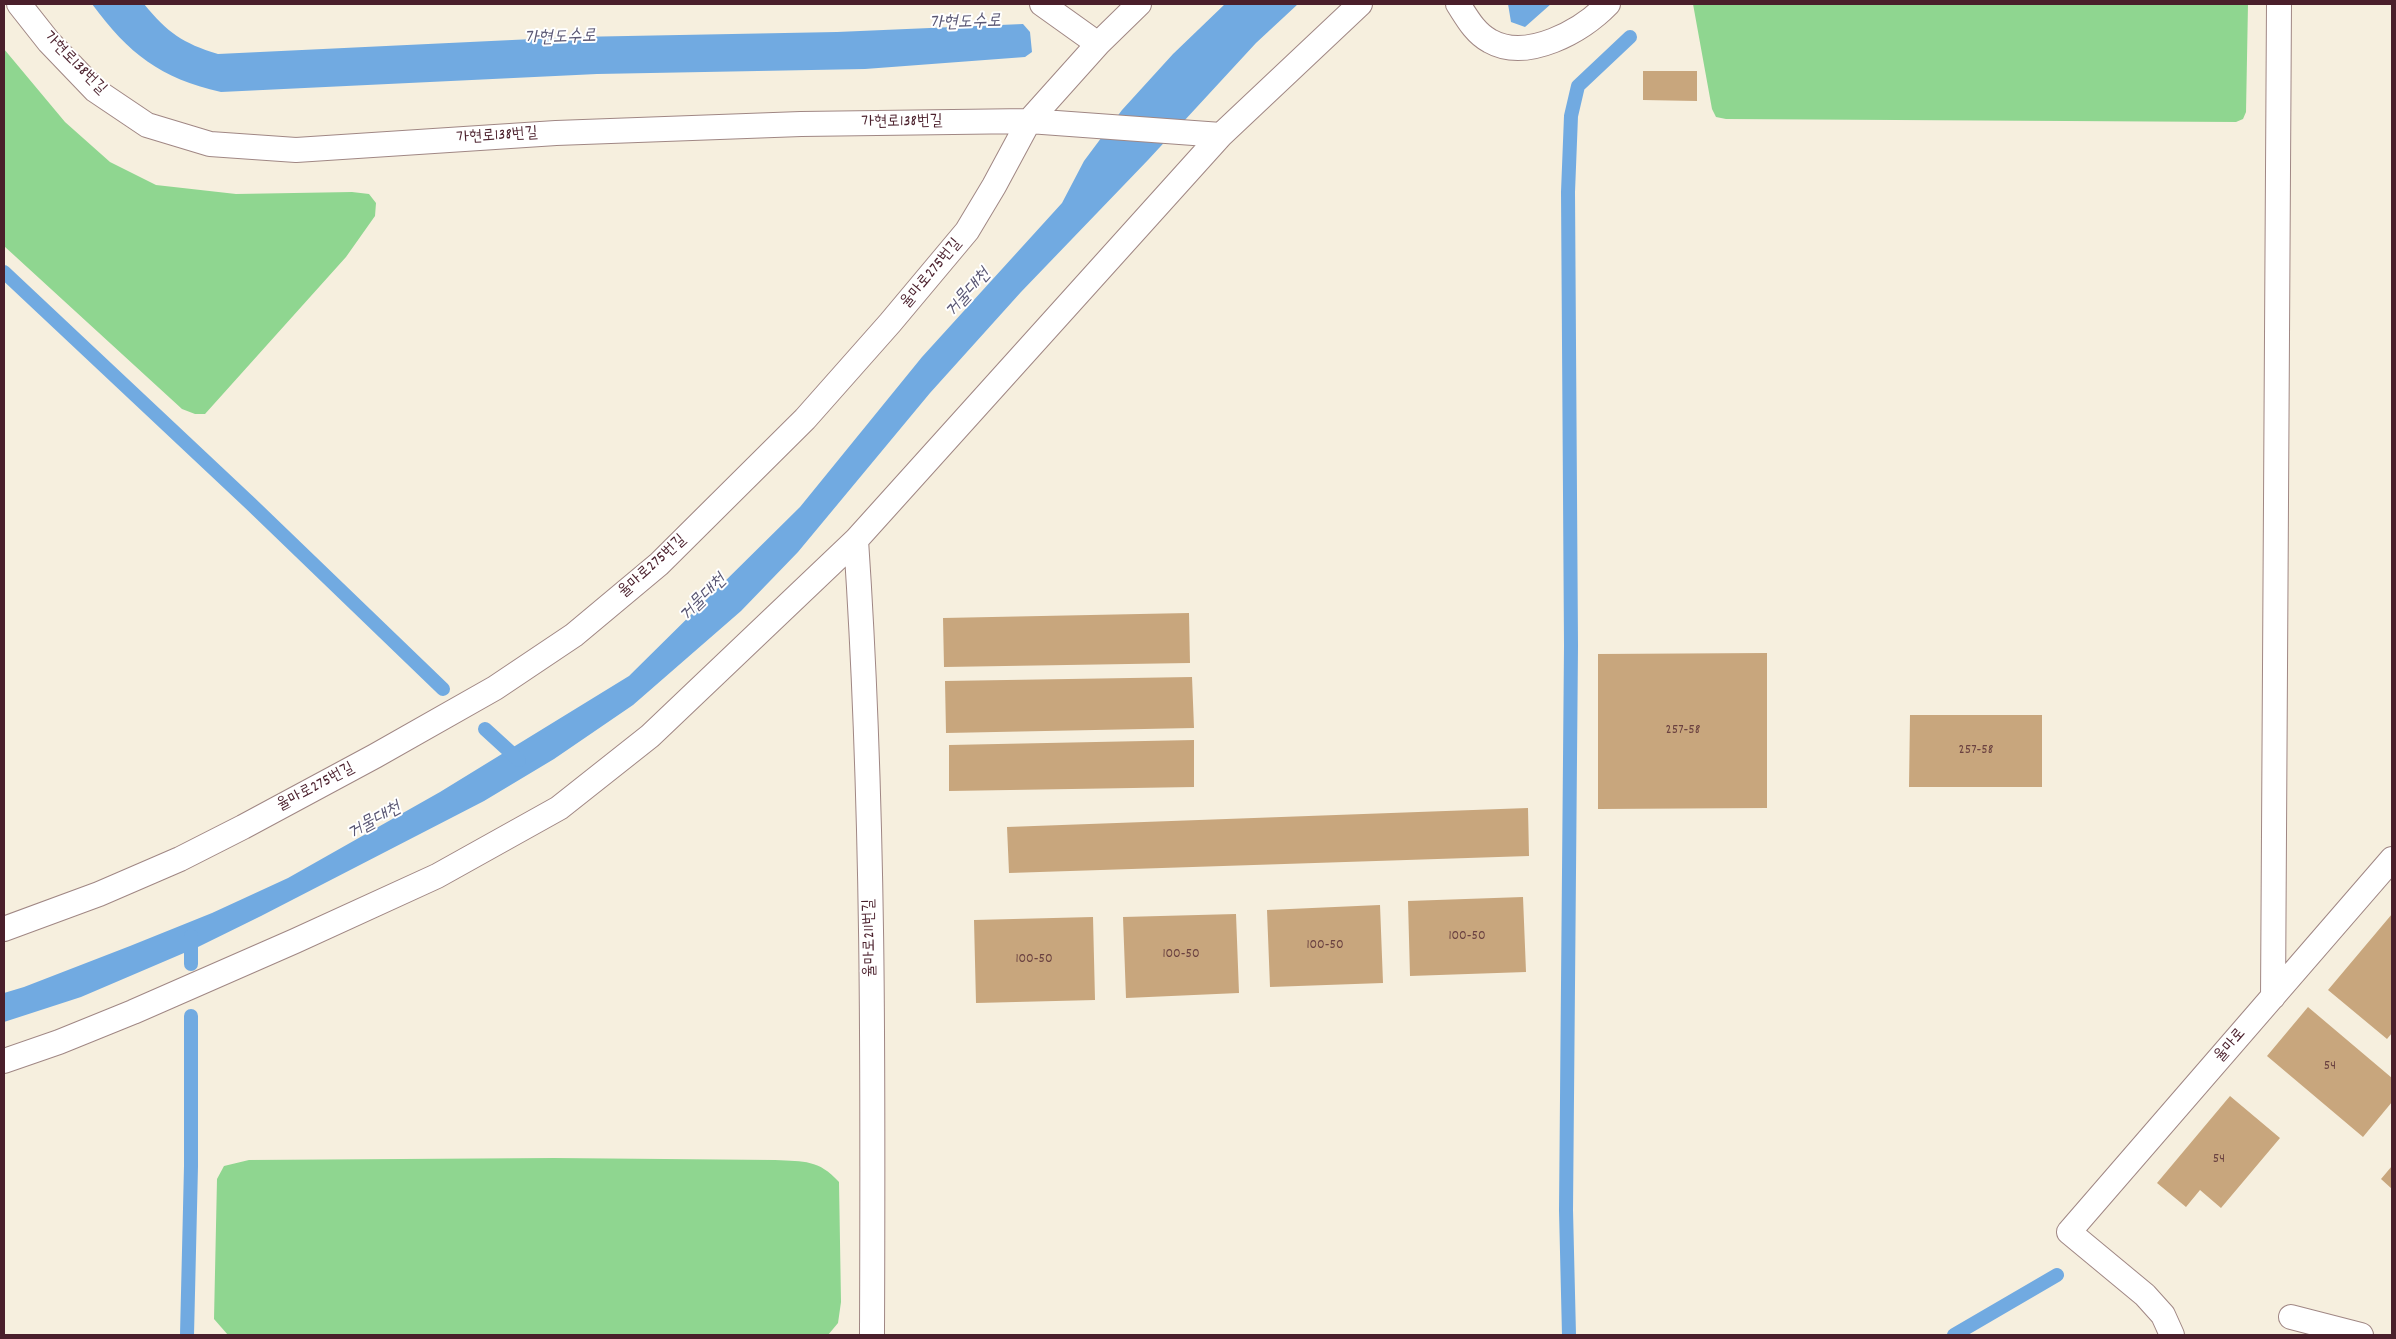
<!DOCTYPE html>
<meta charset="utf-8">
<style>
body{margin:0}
#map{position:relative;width:2396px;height:1339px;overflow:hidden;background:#f6efde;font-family:Dekko,sans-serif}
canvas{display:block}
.frame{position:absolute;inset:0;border:5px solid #4a1f2b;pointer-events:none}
</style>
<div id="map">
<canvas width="2396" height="1339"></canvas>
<div class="frame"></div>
</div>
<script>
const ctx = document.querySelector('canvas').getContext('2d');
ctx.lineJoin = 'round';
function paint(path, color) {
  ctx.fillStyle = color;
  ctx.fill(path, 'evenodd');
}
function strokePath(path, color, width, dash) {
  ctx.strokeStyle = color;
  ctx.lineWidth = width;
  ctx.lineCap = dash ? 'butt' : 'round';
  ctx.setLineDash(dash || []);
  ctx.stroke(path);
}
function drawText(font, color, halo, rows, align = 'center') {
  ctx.font = font + ' Dekko,"Poor Story",sans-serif';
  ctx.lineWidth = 4;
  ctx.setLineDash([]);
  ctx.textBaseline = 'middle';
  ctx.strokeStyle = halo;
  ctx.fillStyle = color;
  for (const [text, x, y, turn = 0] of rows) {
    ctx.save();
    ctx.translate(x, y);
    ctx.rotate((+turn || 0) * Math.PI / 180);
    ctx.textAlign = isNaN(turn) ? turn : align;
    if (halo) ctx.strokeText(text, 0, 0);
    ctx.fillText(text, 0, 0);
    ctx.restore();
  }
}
paint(new Path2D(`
 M 1693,4 L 2248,4 L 2246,112 L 2243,119 L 2236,122 L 1726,119 L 1716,117 L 1712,109 Z
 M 4,49 L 65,122 L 110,162 L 156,185 L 236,194 L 352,192 L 369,194 L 376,203 L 375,216 L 346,257 L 205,414 L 195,414 L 182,409 L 4,246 Z
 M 554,1158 L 775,1160 C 805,1162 818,1159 839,1182 L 841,1302 L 838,1323 L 828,1335 L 228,1335 L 214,1319 L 217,1179 L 224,1166 L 249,1160 Z`), '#8fd690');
paint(new Path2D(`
 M 92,4 L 144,4 C 168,33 182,43 218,54 L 575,37 L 837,32 L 1023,24 L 1030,32 L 1032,52 L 1025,57 L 865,69 L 597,74 L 221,92 C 160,78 129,54 92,4 Z
 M 1225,4 L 1298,4 L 1256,43 L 1148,160 L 1021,292 L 930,393 L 798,552 L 741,611 L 633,705 L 554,759 L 484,801 L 261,916 L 198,947 L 81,997 L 4,1022 L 4,993 L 24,987 L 130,946 L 212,913 L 288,878 L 440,792 L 629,676 L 800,507 L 922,357 L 1062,203 L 1084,161 L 1122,110 L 1173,54 Z
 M 1508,4 L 1551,4 L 1525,27 L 1511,22 Z`), '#71aae1');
strokePath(new Path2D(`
 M 4,272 L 251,504 L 443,689
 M 485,729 L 519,760
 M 191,936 L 191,964
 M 187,1335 L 191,1166 L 191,1016
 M 1569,1335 L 1566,1210 L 1571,646 L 1568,192 L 1571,116 L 1578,86 L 1630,37
 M 1954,1335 L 2057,1275`), '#71aae1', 14);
paint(new Path2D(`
 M 1643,71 L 1697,71 L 1697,101 L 1643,100 Z
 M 1189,613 L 1190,663 L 944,667 L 943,618 Z
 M 1767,653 L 1767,808 L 1598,809 L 1598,654 Z
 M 1192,677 L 1194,728 L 946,733 L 945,681 Z
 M 1910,715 L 2042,715 L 2042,787 L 1909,787 Z
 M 1194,740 L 1194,787 L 949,791 L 949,745 Z
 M 1528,808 L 1529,856 L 1009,873 L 1007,827 Z
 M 1523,897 L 1526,972 L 1410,976 L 1408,901 Z
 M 1380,905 L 1383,983 L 1270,987 L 1267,910 Z
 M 1236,914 L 1239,993 L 1126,998 L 1123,917 Z
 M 2392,914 L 2392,1033 L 2387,1039 L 2328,990 Z
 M 1093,917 L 1095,1000 L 976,1003 L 974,920 Z
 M 2308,1007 L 2392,1078 L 2392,1102 L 2363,1137 L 2267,1056 Z
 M 2230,1096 L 2280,1138 L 2221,1208 L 2200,1190 L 2186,1207 L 2157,1183 Z
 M 2392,1166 L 2392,1189 L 2381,1179 Z`), '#c8a67d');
const lane = new Path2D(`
 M 19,4 L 49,42 L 95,90 L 147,125 L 210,144 L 296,150 L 556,133 L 801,124 L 1029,121 L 1221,135
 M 1042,4 L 1098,44
 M 1458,4 C 1467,18 1475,33 1490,41 C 1527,62 1582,31 1608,4
 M 856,540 C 874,805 873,1070 872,1335
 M 4,929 L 99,894 L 180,859 L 243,827 L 375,756 L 495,688 L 574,635 L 659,564 L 805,419 L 890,323 L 967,231 L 994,186 L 1029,121 L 1098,44 L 1139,4
 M 2273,997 L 2279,4
 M 4,1061 L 59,1042 L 133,1012 L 295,941 L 437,876 L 559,808 L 650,736 L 856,540 L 1221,135 L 1360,4
 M 2291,1317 L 2361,1335
 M 2172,1335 L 2163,1315 L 2145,1295 L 2069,1232 L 2392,859`);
strokePath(lane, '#a08784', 26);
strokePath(lane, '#fff', 24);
drawText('14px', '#6a4140', null, [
 ["257-58",1683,731],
 ["257-58",1976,751],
 ["100-50",1467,937],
 ["100-50",1325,946],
 ["100-50",1181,955],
 ["100-50",1034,960],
 ["54",2330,1067],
 ["54",2219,1160]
]);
drawText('16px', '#4a1f2b', '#fff', [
 ["가현로138번길",74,64,45],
 ["가현로138번길",902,123,-1],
 ["가현로138번길",497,137,-4],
 ["율마로275번길",932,274,-50],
 ["율마로275번길",653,567,-42],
 ["율마로275번길",316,788,-28],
 ["율마로211번길",871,938,-91],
 ["율마로",2231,1046,-49]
]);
drawText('italic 18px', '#5a5774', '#fff', [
 ["가현도수로",965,24,-2],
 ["가현도수로",560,39,-2],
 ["거물대천",969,294,-48],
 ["거물대천",704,599,-45],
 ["거물대천",375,822,-29]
]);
</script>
